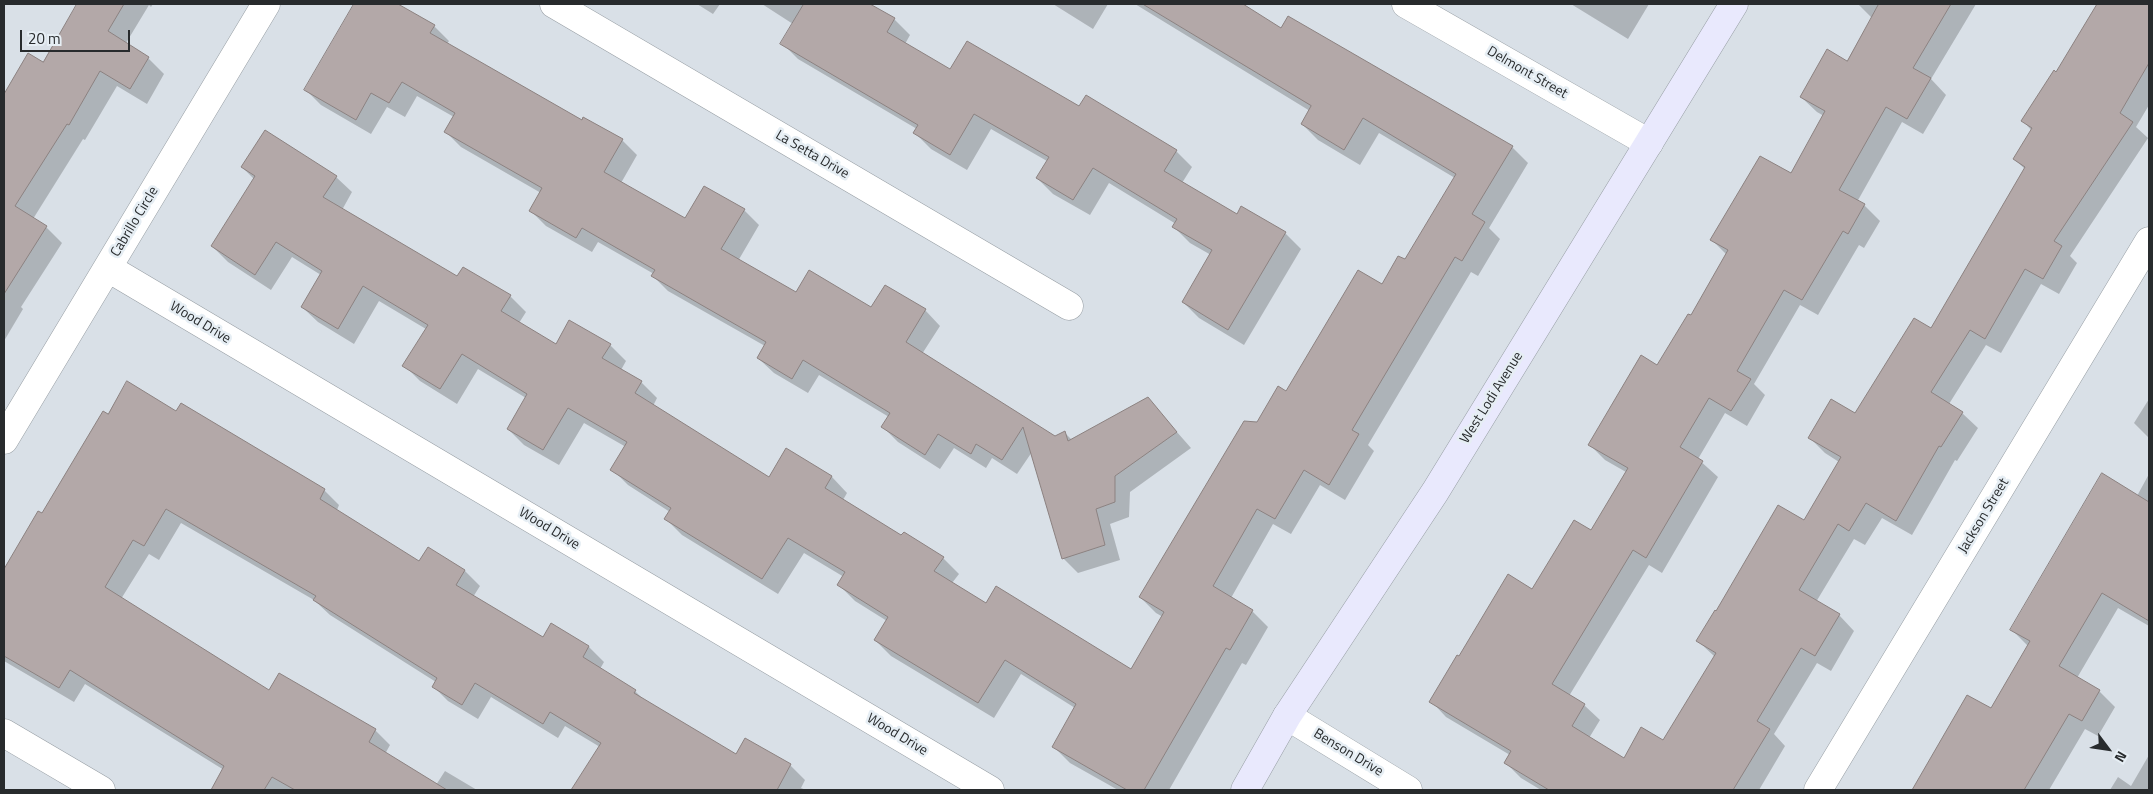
<!DOCTYPE html>
<style>
body{margin:0}
#map{position:relative;width:2153px;height:794px;overflow:hidden;background:#d9e0e7;font-family:"Titillium Web",sans-serif}
canvas{display:block}
.frame{position:absolute;inset:0;border:5px solid #282b2d;pointer-events:none}
.north{position:absolute;left:2083px;top:724px;width:50px;height:50px;-webkit-text-stroke:4px #e6eef4;paint-order:stroke;rotate:121deg;font-size:14px;font-weight:700;line-height:20px;text-align:center;color:#282b2d}
.north::after{content:'';display:block;margin:auto;width:18px;height:22px;background:#282b2d;clip-path:polygon(50% 0,100% 100%,50% 72%,0 100%)}
.scale{position:absolute;left:20px;top:30px;width:110px;height:22px;box-sizing:border-box;border:2px solid #282b2d;border-top:0;padding-left:6px;font-size:15px;line-height:18px;white-space:nowrap;color:#282b2d;-webkit-text-stroke:4px #e6eef4;paint-order:stroke}
</style>
<div id="map">
<canvas width="2153" height="794"></canvas>
<div class="frame"></div>
<div class="north">N</div>
<div class="scale">20 m</div>
</div>
<script>
const ctx = document.querySelector('canvas').getContext('2d');
ctx.lineJoin = 'round';
function paint(path, color) {
  ctx.fillStyle = color;
  ctx.fill(path, 'evenodd');
}
function strokePath(path, color, width, dash) {
  ctx.strokeStyle = color;
  ctx.lineWidth = width;
  ctx.lineCap = dash ? 'butt' : 'round';
  ctx.setLineDash(dash || []);
  ctx.stroke(path);
}
function drawText(font, color, halo, rows, align = 'center') {
  ctx.font = font + ' "Titillium Web",sans-serif';
  ctx.lineWidth = 5;
  ctx.setLineDash([]);
  ctx.textBaseline = 'middle';
  ctx.strokeStyle = halo;
  ctx.fillStyle = color;
  for (const [text, x, y, turn = 0] of rows) {
    ctx.save();
    ctx.translate(x, y);
    ctx.rotate((+turn || 0) * Math.PI / 180);
    ctx.textAlign = isNaN(turn) ? turn : align;
    if (halo) ctx.strokeText(text, 0, 0);
    ctx.fillText(text, 0, 0);
    ctx.restore();
  }
}
paint(new Path2D(`
 M 78,4 L 153,4 L 151,7 L 149,5 L 126,43 L 148,58 L 164,74 L 147,104 L 117,86 L 85,140 L 83,139 L 33,219 L 46,227 L 62,243 L 21,307 L 23,309 L 4,341 L 4,97 L 28,55 L 44,64 Z
 M 356,4 L 395,4 L 434,26 L 449,41 L 447,44 L 582,121 L 622,140 L 637,155 L 621,183 L 685,220 L 744,210 L 759,225 L 738,261 L 797,294 L 871,309 L 925,310 L 940,326 L 922,354 L 1055,437 L 1065,433 L 1072,440 L 1147,398 L 1191,448 L 1130,492 L 1129,517 L 1110,524 L 1120,560 L 1078,573 L 1063,558 L 1032,452 L 1017,474 L 992,458 L 986,468 L 954,448 L 940,469 L 898,442 L 883,427 L 889,417 L 819,375 L 808,393 L 774,373 L 758,358 L 765,346 L 668,291 L 653,276 L 654,274 L 598,242 L 592,252 L 546,226 L 531,211 L 541,193 L 461,147 L 446,132 L 454,117 L 417,96 L 405,117 L 387,107 L 371,134 L 321,105 L 306,90 Z
 M 697,4 L 720,4 L 713,14 Z
 M 762,4 L 868,4 L 894,19 L 910,35 L 905,44 L 951,71 L 1079,108 L 1176,151 L 1192,167 L 1182,183 L 1237,216 L 1285,233 L 1301,249 L 1244,345 L 1199,318 L 1183,302 L 1211,255 L 1190,243 L 1174,227 L 1176,224 L 1109,183 L 1090,215 L 1053,194 L 1037,178 L 1047,161 L 991,129 L 967,170 L 931,149 L 915,133 L 917,129 L 798,59 L 782,43 L 793,24 Z
 M 1053,4 L 1108,4 L 1093,29 Z
 M 1135,4 L 1240,4 L 1282,30 L 1289,18 L 1512,147 L 1528,163 L 1489,228 L 1500,239 L 1478,276 L 1471,272 L 1368,445 L 1374,451 L 1345,500 L 1320,485 L 1291,534 L 1273,524 L 1231,598 L 1252,611 L 1268,627 L 1246,665 L 1242,663 L 1169,790 L 1118,790 L 1070,763 L 1054,747 L 1075,708 L 1021,674 L 994,718 L 891,656 L 875,640 L 887,621 L 855,601 L 839,585 L 844,577 L 804,553 L 778,594 L 682,535 L 666,519 L 670,512 L 628,485 L 612,469 L 626,447 L 584,423 L 559,465 L 524,445 L 508,429 L 526,398 L 478,369 L 457,404 L 420,381 L 404,365 L 426,329 L 379,301 L 354,344 L 318,322 L 302,307 L 321,275 L 292,257 L 271,290 L 228,262 L 212,246 L 255,180 L 242,167 L 336,177 L 352,192 L 342,210 L 458,278 L 510,296 L 526,312 L 519,323 L 556,346 L 570,322 L 610,345 L 626,361 L 621,370 L 641,382 L 657,398 L 653,406 L 769,479 L 787,450 L 832,477 L 847,493 L 843,500 L 902,536 L 943,558 L 959,574 L 952,583 L 986,604 L 1131,671 L 1163,617 L 1156,613 L 1140,597 L 1257,423 L 1405,261 L 1455,178 L 1379,133 L 1360,165 L 1318,140 L 1302,124 L 1310,111 Z
 M 1571,4 L 1649,4 L 1628,39 Z
 M 1858,4 L 1976,4 L 1931,79 L 1946,95 L 1923,134 L 1902,122 L 1857,202 L 1864,205 L 1880,221 L 1864,248 L 1859,245 L 1818,315 L 1800,305 L 1754,384 L 1765,395 L 1747,426 L 1725,413 L 1698,459 L 1718,477 L 1662,573 L 1649,565 L 1569,696 L 1584,705 L 1600,720 L 1589,738 L 1624,759 L 1664,742 L 1715,657 L 1698,641 L 1717,613 L 1805,522 L 1839,462 L 1825,453 L 1810,438 L 1855,414 L 1931,330 L 2025,169 L 2014,159 L 2032,131 L 2023,121 L 2056,73 L 2098,4 L 2119,15 L 2126,4 L 2149,4 L 2149,105 L 2136,127 L 2148,138 L 2070,256 L 2077,263 L 2059,294 L 2041,284 L 2001,353 L 1986,345 L 1949,404 L 1962,413 L 1978,428 L 1957,461 L 1955,460 L 1912,535 L 1882,518 L 1865,545 L 1854,539 L 1816,602 L 1839,615 L 1854,631 L 1831,671 L 1817,663 L 1774,734 L 1785,746 L 1759,790 L 1541,790 L 1521,778 L 1506,763 L 1510,755 L 1446,717 L 1431,701 L 1459,658 L 1532,591 L 1591,532 L 1626,472 L 1605,460 L 1589,444 L 1657,367 L 1691,317 L 1727,255 L 1712,240 L 1792,175 L 1824,116 L 1817,112 L 1801,97 L 1847,62 L 1872,18 Z
 M 2149,399 L 2149,438 L 2134,423 Z
 M 181,404 L 324,490 L 339,505 L 337,510 L 420,563 L 429,549 L 465,571 L 480,586 L 473,597 L 543,639 L 552,625 L 589,647 L 604,662 L 600,669 L 635,691 L 645,701 L 736,756 L 746,740 L 790,765 L 805,780 L 801,788 L 806,790 L 573,790 L 600,747 L 565,726 L 558,738 L 491,697 L 478,719 L 448,701 L 433,686 L 436,682 L 330,615 L 314,600 L 181,523 L 159,560 L 149,554 L 121,599 L 269,692 L 279,675 L 375,730 L 390,745 L 385,754 L 436,785 L 445,771 L 477,790 L 225,790 L 217,782 L 224,770 L 85,684 L 74,702 L 4,661 L 4,571 L 38,512 L 43,515 L 108,415 L 176,413 Z
 M 2149,474 L 2149,626 L 2118,608 L 2077,678 L 2099,691 L 2115,707 L 2098,736 L 2085,729 L 2049,790 L 1913,790 L 1968,696 L 1991,710 L 2028,646 L 2012,630 L 2137,496 Z
 M 2149,755 L 2149,790 L 2110,790 L 2118,777 L 2131,786 Z`), '#0003');
const building = new Path2D(`
 M 77,4 L 124,4 L 108,31 L 149,57 L 130,89 L 100,71 L 69,125 L 67,124 L 15,206 L 47,226 L 4,294 L 4,94 L 28,53 L 43,62 Z
 M 354,4 L 398,4 L 435,25 L 430,33 L 582,120 L 583,117 L 623,139 L 604,172 L 685,218 L 704,186 L 745,209 L 721,249 L 796,292 L 809,270 L 871,307 L 885,285 L 926,309 L 906,342 L 1055,436 L 1065,431 L 1068,441 L 1148,397 L 1177,432 L 1115,476 L 1115,502 L 1096,509 L 1105,545 L 1062,559 L 1023,427 L 1002,460 L 976,444 L 971,454 L 938,434 L 925,455 L 881,427 L 890,413 L 803,360 L 792,379 L 757,358 L 766,342 L 651,276 L 655,270 L 582,228 L 576,238 L 529,211 L 542,188 L 444,132 L 455,113 L 402,82 L 389,103 L 371,93 L 356,120 L 304,90 Z
 M 804,4 L 870,4 L 895,18 L 887,32 L 950,69 L 967,41 L 1079,106 L 1086,95 L 1177,150 L 1164,171 L 1237,214 L 1241,206 L 1286,232 L 1228,330 L 1182,302 L 1212,250 L 1172,227 L 1177,219 L 1093,168 L 1073,200 L 1036,178 L 1049,157 L 974,114 L 950,155 L 913,133 L 918,125 L 780,44 Z
 M 1143,4 L 1243,4 L 1281,28 L 1288,16 L 1513,146 L 1472,214 L 1485,222 L 1462,261 L 1455,257 L 1352,430 L 1359,434 L 1329,485 L 1304,470 L 1275,519 L 1257,509 L 1213,586 L 1253,610 L 1230,650 L 1226,648 L 1144,790 L 1127,790 L 1052,747 L 1076,704 L 1005,660 L 978,703 L 874,640 L 888,617 L 837,585 L 845,572 L 788,538 L 762,579 L 664,519 L 671,508 L 610,470 L 627,442 L 568,408 L 543,450 L 507,429 L 527,394 L 462,354 L 440,389 L 402,366 L 428,325 L 363,286 L 338,329 L 301,307 L 322,271 L 276,242 L 255,275 L 211,246 L 255,176 L 241,167 L 265,130 L 337,176 L 323,197 L 457,276 L 463,267 L 511,295 L 501,311 L 556,344 L 569,320 L 611,344 L 602,358 L 642,381 L 635,393 L 769,477 L 786,448 L 832,476 L 825,488 L 901,535 L 904,532 L 944,557 L 934,571 L 986,603 L 996,586 L 1131,669 L 1164,612 L 1139,597 L 1244,421 L 1257,422 L 1278,386 L 1286,391 L 1358,270 L 1382,284 L 1398,256 L 1405,259 L 1456,174 L 1363,118 L 1344,150 L 1301,124 L 1311,106 Z
 M 1879,4 L 1951,4 L 1913,68 L 1931,78 L 1907,119 L 1886,107 L 1839,190 L 1865,204 L 1848,234 L 1843,231 L 1802,300 L 1784,290 L 1737,371 L 1751,379 L 1731,411 L 1709,398 L 1680,447 L 1703,461 L 1646,558 L 1633,550 L 1552,684 L 1585,704 L 1572,726 L 1624,758 L 1641,727 L 1663,740 L 1716,653 L 1696,641 L 1715,610 L 1716,611 L 1778,505 L 1804,520 L 1841,457 L 1808,438 L 1831,399 L 1855,413 L 1914,318 L 1931,328 L 2025,167 L 2013,159 L 2032,128 L 2021,121 L 2054,70 L 2056,72 L 2097,4 L 2149,4 L 2149,63 L 2120,113 L 2133,122 L 2054,241 L 2062,246 L 2043,279 L 2025,269 L 1985,339 L 1970,330 L 1931,392 L 1963,412 L 1941,447 L 1939,446 L 1896,521 L 1866,503 L 1849,531 L 1838,524 L 1799,590 L 1840,614 L 1815,656 L 1801,648 L 1757,721 L 1770,729 L 1733,790 L 1549,790 L 1504,763 L 1511,751 L 1429,702 L 1457,655 L 1459,656 L 1508,574 L 1532,589 L 1574,520 L 1591,530 L 1628,468 L 1588,445 L 1641,355 L 1657,365 L 1688,314 L 1691,315 L 1728,250 L 1710,240 L 1760,156 L 1791,173 L 1825,111 L 1800,97 L 1827,49 L 1847,61 Z
 M 127,381 L 176,411 L 181,403 L 325,489 L 320,499 L 419,561 L 428,547 L 465,570 L 456,585 L 543,637 L 551,623 L 589,646 L 583,657 L 636,690 L 634,693 L 736,754 L 745,738 L 791,764 L 777,790 L 571,790 L 601,743 L 550,712 L 543,724 L 475,683 L 462,705 L 432,687 L 437,678 L 313,600 L 316,596 L 166,509 L 144,546 L 133,540 L 105,587 L 269,690 L 279,673 L 376,729 L 369,742 L 447,790 L 295,790 L 272,777 L 264,790 L 211,790 L 224,766 L 70,670 L 59,688 L 4,656 L 4,569 L 38,511 L 42,513 L 103,411 L 108,414 Z
 M 2102,473 L 2149,502 L 2149,621 L 2102,593 L 2059,666 L 2100,690 L 2082,721 L 2069,714 L 2024,790 L 1912,790 L 1967,695 L 1991,708 L 2030,641 L 2010,630 Z`);
paint(building, '#b3a8a8');
strokePath(building, '#8b8180', 1);
const minor = new Path2D(`
 M 554,4 L 1069,306
 M 1406,4 L 1649,143
 M 108,268 L 990,790
 M 4,440 L 266,4
 M 1287,716 L 1408,790
 M 4,733 L 101,790
 M 1818,790 L 2149,241`);
const secondary = new Path2D(`
 M 1245,790 L 1287,716 L 1435,492 L 1734,4`);
strokePath(minor, '#979ea4', 29);
strokePath(secondary, '#979ea4', 29);
strokePath(minor, '#fff', 28);
strokePath(secondary, '#e9e9fd', 28);
drawText('14px', '#282b2d', '#e6eef4', [
 ["Delmont Street",1527,73,30],
 ["La Setta Drive",812,155,30],
 ["Cabrillo Circle",135,222,-59],
 ["Wood Drive",200,323,31],
 ["West Lodi Avenue",1492,398,-58],
 ["Jackson Street",1984,516,-59],
 ["Wood Drive",549,529,31],
 ["Wood Drive",897,735,31],
 ["Benson Drive",1348,753,31]
]);
</script>
